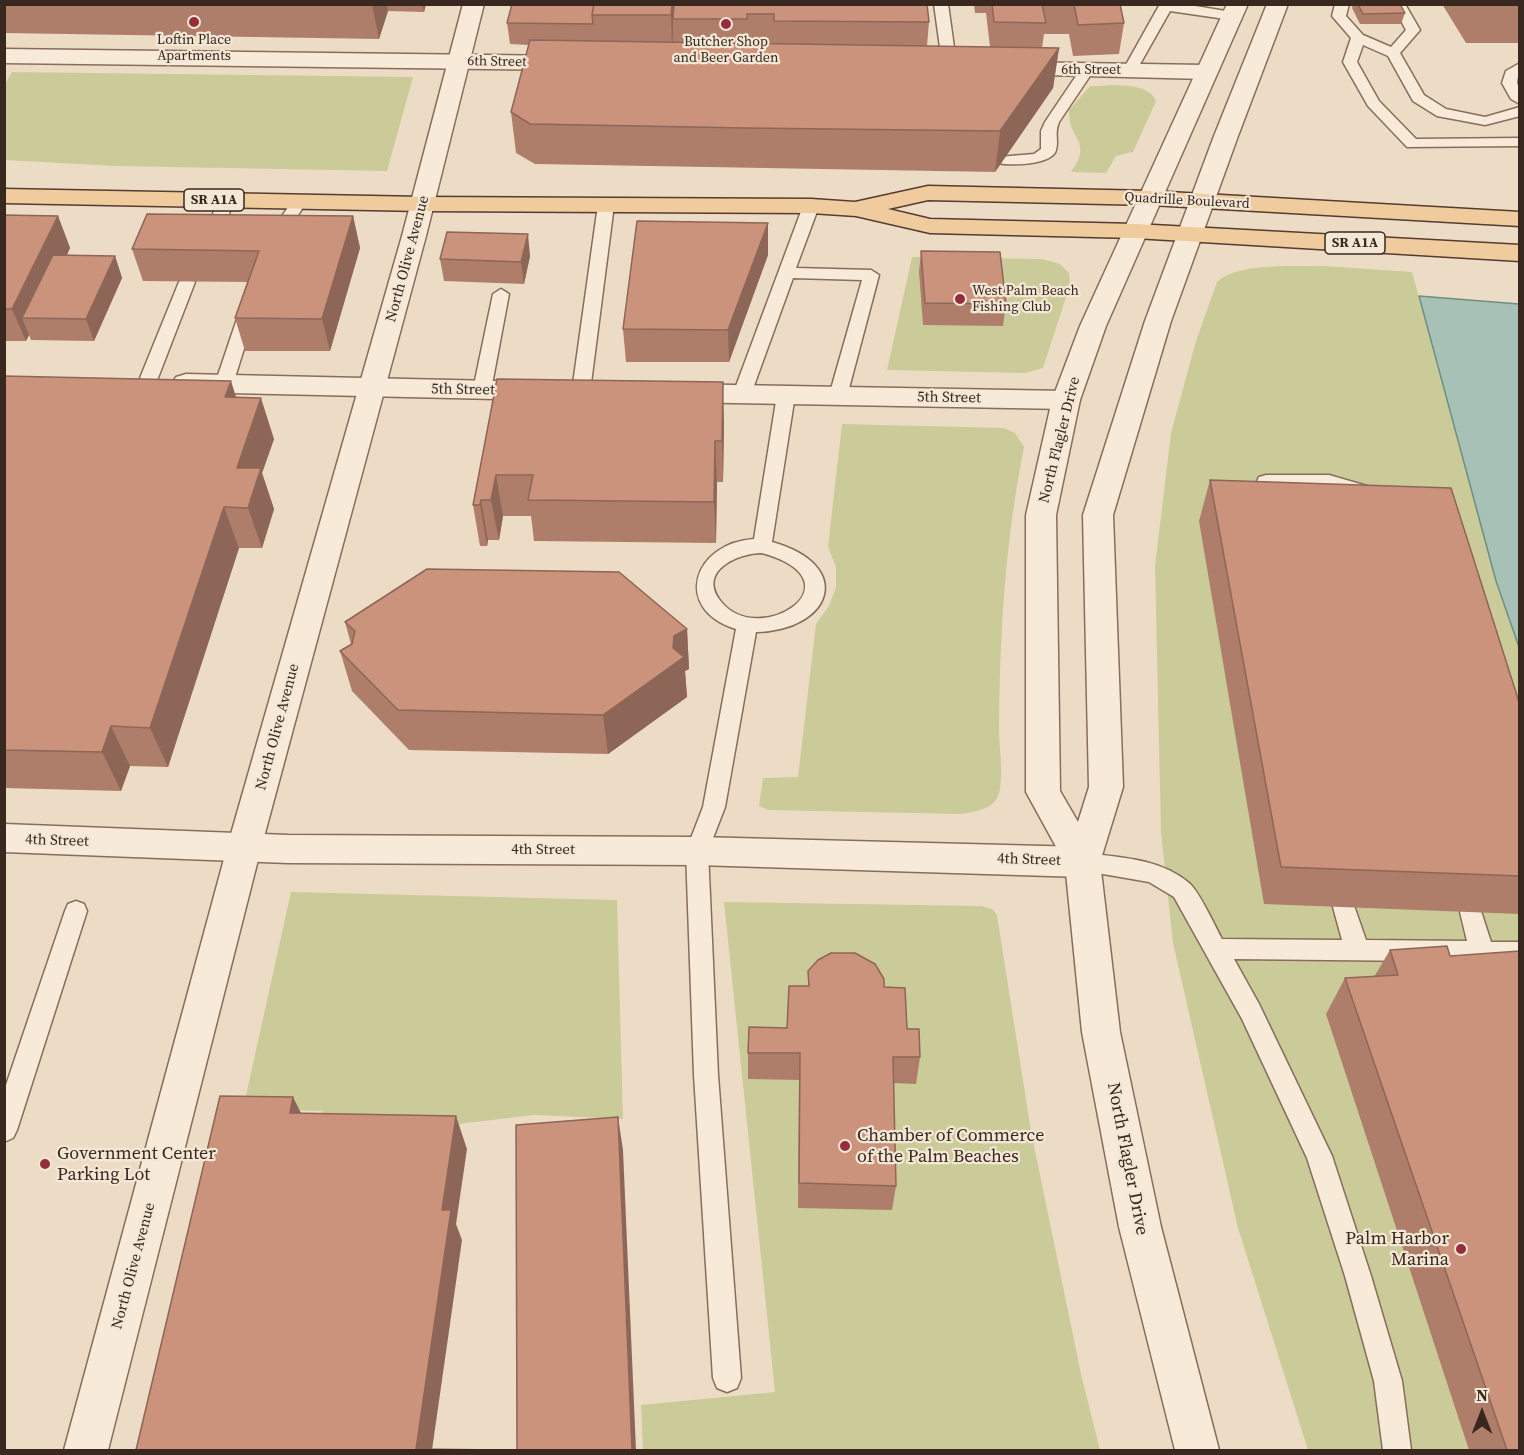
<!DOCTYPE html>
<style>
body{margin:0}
#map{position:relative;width:1524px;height:1455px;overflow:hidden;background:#eddcc5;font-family:"Source Serif 4",serif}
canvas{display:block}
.frame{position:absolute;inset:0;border:6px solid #38281f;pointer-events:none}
.north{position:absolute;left:1452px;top:1383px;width:60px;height:60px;-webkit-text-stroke:4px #f5e7d5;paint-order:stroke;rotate:0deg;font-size:16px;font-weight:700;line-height:24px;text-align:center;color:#38281f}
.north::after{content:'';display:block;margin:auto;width:21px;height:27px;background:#38281f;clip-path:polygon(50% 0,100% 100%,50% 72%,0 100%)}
</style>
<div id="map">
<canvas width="1524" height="1455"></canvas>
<div class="frame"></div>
<div class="north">N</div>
</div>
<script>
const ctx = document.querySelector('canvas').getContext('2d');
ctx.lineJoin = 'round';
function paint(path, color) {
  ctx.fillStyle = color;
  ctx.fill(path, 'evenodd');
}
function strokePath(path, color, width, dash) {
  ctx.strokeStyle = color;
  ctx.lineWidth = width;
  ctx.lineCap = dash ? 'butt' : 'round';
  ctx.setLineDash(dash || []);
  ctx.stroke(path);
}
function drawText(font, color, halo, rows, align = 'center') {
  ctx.font = font + ' "Source Serif 4",serif';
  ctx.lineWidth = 4.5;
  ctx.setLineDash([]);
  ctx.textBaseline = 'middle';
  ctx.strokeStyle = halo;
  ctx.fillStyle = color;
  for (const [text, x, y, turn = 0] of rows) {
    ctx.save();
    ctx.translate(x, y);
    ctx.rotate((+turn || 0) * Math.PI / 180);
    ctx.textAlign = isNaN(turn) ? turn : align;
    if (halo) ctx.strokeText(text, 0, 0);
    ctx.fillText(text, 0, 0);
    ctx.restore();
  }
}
paint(new Path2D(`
 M 12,72 L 413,77 L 387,171 L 115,166 L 5,160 L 5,84 Z
 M 1090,86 C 1109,86 1147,80 1156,101 L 1133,152 L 1116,156 L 1106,173 L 1071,172 C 1094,140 1068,141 1069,110 Z
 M 912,257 L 1042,259 L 1060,264 L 1069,273 L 1070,285 L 1043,368 L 1026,373 L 887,370 Z
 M 1324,266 L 1412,272 L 1496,581 L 1519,647 L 1519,1450 L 1308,1450 L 1238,1228 L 1173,943 L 1161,833 L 1155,566 L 1171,433 L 1196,341 L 1217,282 C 1238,262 1296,267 1324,266 Z
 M 842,424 L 1004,428 L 1015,433 L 1024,447 C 1005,543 1000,632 999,729 C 999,746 1005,784 997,798 C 991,810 973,812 961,814 L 768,810 L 759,806 L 763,778 L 798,777 L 816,624 L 829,606 L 836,587 L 836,567 L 828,547 Z
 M 291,892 L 617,900 L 623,1119 L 534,1115 L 466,1123 L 411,1134 L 319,1131 L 323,1111 L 243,1109 Z
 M 724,902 L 981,906 L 992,909 L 997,915 L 1031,1131 L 1081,1374 L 1100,1450 L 643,1450 L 641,1405 L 775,1392 Z`), '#cbcb99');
const water = new Path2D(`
 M 1419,296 L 1519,304 L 1519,647 L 1496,581 Z`);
paint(water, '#a7c1b6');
strokePath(water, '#6d8f82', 1.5);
const service = new Path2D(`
 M 934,4 L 948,4 L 957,69 L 955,72 L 950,73 L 943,69 Z
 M 1160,4 L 1183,4 L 1232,12 L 1239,16 L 1232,20 L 1170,11 L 1135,73 L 1125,73 L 1123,70 Z
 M 1335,4 L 1349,4 L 1346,16 L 1363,35 L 1391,47 L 1406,30 L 1392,4 L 1405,4 L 1420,30 L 1400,53 L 1424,95 L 1446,109 L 1485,117 L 1520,107 L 1520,116 L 1485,125 L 1437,116 L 1413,101 L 1388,56 L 1363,45 L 1357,62 L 1379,101 L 1416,139 L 1520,138 L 1520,146 L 1407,147 L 1368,106 L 1343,62 L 1351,38 L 1332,16 Z
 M 1520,63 L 1517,83 L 1520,90 L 1520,104 L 1511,99 L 1502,83 L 1506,71 Z
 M 1087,66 L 1094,70 L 1059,122 C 1054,134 1059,140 1056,150 C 1053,165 1009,166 998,163 L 995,160 L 998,157 L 1034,154 L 1041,149 L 1041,131 L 1045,122 L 1082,67 Z
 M 227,195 L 235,200 L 217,241 L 215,244 L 203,244 L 201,241 L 219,200 Z
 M 299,196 L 307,201 L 283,239 L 281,242 L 269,242 L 267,239 L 294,198 Z
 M 606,200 L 614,205 L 590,391 L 587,395 L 575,395 L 572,391 L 598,205 Z
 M 811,201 L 819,206 L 796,268 L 871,270 L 879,275 L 847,396 L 844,400 L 832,400 L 829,396 L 862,280 L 793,278 L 751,394 L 748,398 L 736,398 L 733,394 L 803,206 Z
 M 187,277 L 195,282 L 156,383 L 153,387 L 141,387 L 138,383 L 179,282 Z
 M 501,289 L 509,294 L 491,390 L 488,394 L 476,394 L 473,390 L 493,294 Z
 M 248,305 L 254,306 L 256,310 L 233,384 L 230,388 L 218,388 L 215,384 L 240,310 L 242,306 Z
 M 786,389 L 792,391 L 795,395 L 772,542 C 855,565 833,630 756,632 L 725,807 L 708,851 L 718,1075 L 741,1378 L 737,1388 L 727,1392 L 717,1388 L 713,1378 L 694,1075 L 686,851 L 703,807 L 736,629 C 672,609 693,543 754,539 L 777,395 L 780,391 ZM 762,553 C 865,582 756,652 719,599 C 699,570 739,553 762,553 Z
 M 1266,475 L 1329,475 L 1367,486 L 1374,499 L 1372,504 L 1365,505 L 1358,504 L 1353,494 L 1329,487 L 1275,487 L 1273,511 L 1271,516 L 1264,518 L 1257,516 C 1252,507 1254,485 1259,477 Z
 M 1082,853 C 1117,857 1160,858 1189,883 C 1199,891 1215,926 1222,939 L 1342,940 L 1333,907 L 1336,900 L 1344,897 L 1352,900 L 1366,940 L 1467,941 L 1460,912 L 1463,905 L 1471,902 L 1479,905 L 1491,942 L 1520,942 L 1520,962 L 1234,959 L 1259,1004 L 1332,1156 L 1371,1276 L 1402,1381 L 1411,1450 L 1383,1450 L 1374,1381 L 1345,1276 L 1307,1158 L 1242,1019 L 1174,897 L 1149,882 L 1074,869 L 1071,862 L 1074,855 Z
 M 76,901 L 84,904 L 87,911 L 17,1130 L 13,1138 L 4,1142 L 4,1091 L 65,911 L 68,904 Z`);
const minor = new Path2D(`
 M 4,49 L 568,56 L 576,58 L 579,63 L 576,68 L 568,70 L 4,63 Z
 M 1013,62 L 1206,65 L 1214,67 L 1217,72 L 1214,77 L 1206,79 L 1005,74 L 1002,69 L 1005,64 Z
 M 186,374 L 540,382 L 550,385 L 554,391 L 550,397 L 540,400 L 186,392 L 176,389 L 172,383 L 176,377 Z
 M 678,384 L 1066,391 L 1076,394 L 1080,400 L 1076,406 L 1066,409 L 678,402 L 668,399 L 664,393 L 668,387 Z
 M 4,824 L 288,835 L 697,837 L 1082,847 L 1094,852 L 1100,862 L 1094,872 L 1082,877 L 697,865 L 288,863 L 4,852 Z`);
const tertiary = new Path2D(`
 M 463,4 L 484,4 L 426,236 L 261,848 L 108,1450 L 64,1450 L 227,848 L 402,236 Z
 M 1227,4 L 1248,4 L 1106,326 L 1080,400 L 1056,515 L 1060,791 L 1078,822 L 1089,787 L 1083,515 L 1145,321 L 1214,136 L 1267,4 L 1288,4 L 1238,136 L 1171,321 L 1113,515 L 1123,787 L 1100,862 L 1120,1032 L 1161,1227 L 1219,1450 L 1175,1450 L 1119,1227 L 1082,1032 L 1065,863 L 1026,792 L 1026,515 L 1052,400 L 1080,326 Z`);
const primary = new Path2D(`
 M 928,186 L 1151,191 L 1520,212 L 1520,226 L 1151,205 L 928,200 L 888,209 L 930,219 L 1135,224 L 1520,245 L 1520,261 L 1135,238 L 930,233 L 856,216 L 811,213 L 423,211 L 4,203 L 4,189 L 423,197 L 811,199 L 855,202 Z`);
strokePath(service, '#886d5b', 3);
strokePath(minor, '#886d5b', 3);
strokePath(tertiary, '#886d5b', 3);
strokePath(primary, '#563c30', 3);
paint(service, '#f8ead8');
paint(minor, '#f8ead8');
paint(tertiary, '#f8ead8');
paint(primary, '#efcb9e');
paint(new Path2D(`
 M 4,4 L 426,4 L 424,12 L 388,11 L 379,39 L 4,33 Z
 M 512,4 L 927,4 L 929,22 L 927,46 L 990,47 L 986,13 L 975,13 L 974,4 L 1120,4 L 1124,23 L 1119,54 L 1073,56 L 1069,34 L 1044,34 L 1042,48 L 1059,48 L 1053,88 L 995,172 L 535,164 L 516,153 L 511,112 L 529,45 L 510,44 L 507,23 Z
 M 1353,4 L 1400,4 L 1405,13 L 1401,24 L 1360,24 L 1352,8 Z
 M 1442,4 L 1520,4 L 1520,43 L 1466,43 Z
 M 4,215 L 58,216 L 70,248 L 67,255 L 115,256 L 122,278 L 94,341 L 31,340 L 29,335 L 26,341 L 4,341 Z
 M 353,216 L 360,248 L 330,351 L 245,351 L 235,318 L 247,282 L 143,281 L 132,249 Z
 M 921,251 L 1006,304 L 1003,326 L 923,325 L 919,272 Z
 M 768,255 L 729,362 L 626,362 L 623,329 Z
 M 530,256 L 524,284 L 444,281 L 440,259 Z
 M 4,376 L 236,397 L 274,439 L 262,473 L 274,509 L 262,548 L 239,548 L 168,767 L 130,766 L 121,791 L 4,788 Z
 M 497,379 L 724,423 L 723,482 L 717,482 L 716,543 L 534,541 L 531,516 L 503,516 L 499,540 L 488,540 L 487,546 L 480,546 L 473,505 Z
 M 1210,480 L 1520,705 L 1520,914 L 1264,904 L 1199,521 Z
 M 345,622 L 687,629 L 689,669 L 685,671 L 687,697 L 608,754 L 409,750 L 352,691 L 340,651 L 351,644 Z
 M 1390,950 L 1450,956 L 1520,1450 L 1469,1450 L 1326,1014 L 1345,978 L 1374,977 Z
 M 808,971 L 884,987 L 907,1029 L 920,1057 L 916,1084 L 893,1083 L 896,1186 L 892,1210 L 798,1208 L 799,1080 L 748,1079 L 748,1053 L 787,1028 L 808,986 Z`), '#af7e6b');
paint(new Path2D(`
 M 372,4 L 387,4 L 388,11 L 379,39 Z
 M 422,4 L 426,4 L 424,12 Z
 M 672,4 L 677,4 L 673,19 L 673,35 L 672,46 L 671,15 Z
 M 1059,48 L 1053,88 L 995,172 L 1000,131 Z
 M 58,216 L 70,248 L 37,318 L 22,318 L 29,335 L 26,341 L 12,309 Z
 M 353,216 L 360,248 L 330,351 L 322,319 Z
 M 768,223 L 768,255 L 729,362 L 728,330 Z
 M 528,234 L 530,256 L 524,284 L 521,262 Z
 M 115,256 L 122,278 L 94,341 L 86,319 Z
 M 231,381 L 244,422 L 225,397 Z
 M 723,382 L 724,423 L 723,482 L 722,441 Z
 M 261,398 L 274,439 L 262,473 L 274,509 L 262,548 L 248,508 L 237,468 Z
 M 715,441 L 717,482 L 716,543 L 714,502 Z
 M 496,475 L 503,516 L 499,540 L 491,500 Z
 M 481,500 L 488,540 L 487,546 L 480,505 Z
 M 224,507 L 239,548 L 168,767 L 150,728 Z
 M 687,629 L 689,669 L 685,671 L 687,697 L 608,754 L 603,715 L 673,648 L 674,636 Z
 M 111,726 L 130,766 L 121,791 L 102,752 Z
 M 293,1097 L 310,1131 L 290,1113 Z
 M 456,1116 L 467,1149 L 456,1224 L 462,1240 L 432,1450 L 416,1449 L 442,1210 Z
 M 618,1117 L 623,1150 L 636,1450 L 632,1450 Z`), '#8e6657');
const building = new Path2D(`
 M 512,4 L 594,4 L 592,15 L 593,24 L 507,23 Z
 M 594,4 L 672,4 L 671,15 L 592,15 Z
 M 674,4 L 927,4 L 929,22 L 774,21 L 774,14 L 747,14 L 747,19 L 673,19 Z
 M 992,4 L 1042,4 L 1046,23 L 994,22 Z
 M 1074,4 L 1120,4 L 1124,23 L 1078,25 Z
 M 1358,4 L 1400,4 L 1405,13 L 1363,14 Z
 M 530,40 L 1059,48 L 1000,131 L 746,128 L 530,124 L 511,112 Z
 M 147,214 L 353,216 L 322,319 L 235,318 L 259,251 L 132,249 Z
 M 4,215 L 58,216 L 12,309 L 4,309 Z
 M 637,221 L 768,223 L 728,330 L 623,329 Z
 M 447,232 L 528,234 L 521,262 L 440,259 Z
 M 921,251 L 1000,252 L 1006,304 L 925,303 Z
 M 53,255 L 115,256 L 86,319 L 22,318 Z
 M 4,376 L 231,381 L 225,397 L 261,398 L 237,468 L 261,468 L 248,508 L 224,507 L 150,728 L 111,726 L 102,752 L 4,750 Z
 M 497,379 L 723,382 L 722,441 L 715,441 L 714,502 L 528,500 L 533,475 L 496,475 L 491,500 L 481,500 L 480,505 L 473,505 Z
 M 1210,480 L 1451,488 L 1520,705 L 1520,876 L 1281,867 Z
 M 427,569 L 619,572 L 687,629 L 674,636 L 673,648 L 684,657 L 603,715 L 398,710 L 340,651 L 352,644 L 355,631 L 345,622 Z
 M 1447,946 L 1450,956 L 1520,951 L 1520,1450 L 1507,1450 L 1345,978 L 1398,975 L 1390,950 Z
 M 831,953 L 855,953 L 875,964 L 884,979 L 884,987 L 905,988 L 907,1029 L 919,1029 L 920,1057 L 893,1057 L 896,1186 L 799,1183 L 800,1053 L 748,1053 L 749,1027 L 787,1028 L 789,986 L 809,986 L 808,971 L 818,960 Z
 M 220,1096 L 293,1097 L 290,1113 L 456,1116 L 442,1210 L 451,1210 L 416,1449 L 497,1450 L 136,1450 Z
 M 618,1117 L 632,1450 L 517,1450 L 516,1125 Z`);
paint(building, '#cb927c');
strokePath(building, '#8e6657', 1.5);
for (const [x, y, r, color] of [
 [194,22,6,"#962d3b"],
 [726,24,6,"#962d3b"],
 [960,299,6,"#962d3b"],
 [845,1146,6,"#962d3b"],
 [45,1164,6,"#962d3b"],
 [1461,1249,6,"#962d3b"]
]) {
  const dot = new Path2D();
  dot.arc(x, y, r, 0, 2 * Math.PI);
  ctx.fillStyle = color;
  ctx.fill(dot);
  strokePath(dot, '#f5e7d5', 2);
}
drawText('14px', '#38281f', '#f5e7d5', [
 ["Loftin Place",194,40],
 ["Apartments",194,56],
 ["Butcher Shop",726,42],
 ["and Beer Garden",726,58],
 ["West Palm Beach",972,291,"left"],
 ["Fishing Club",972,307,"left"]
]);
drawText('14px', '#38281f', '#f5e7d5', [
 ["6th Street",497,62,1],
 ["6th Street",1091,70],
 ["Quadrille Boulevard",1187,201,3]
]);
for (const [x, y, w] of [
 [214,200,60],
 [1355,243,60]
]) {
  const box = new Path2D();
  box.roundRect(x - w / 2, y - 11, w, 22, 4.5);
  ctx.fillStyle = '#f5e7d5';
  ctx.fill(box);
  strokePath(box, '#38281f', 1.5);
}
drawText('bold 14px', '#38281f', null, [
 ["SR A1A",214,200],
 ["SR A1A",1355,243]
]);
drawText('15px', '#38281f', '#f5e7d5', [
 ["North Olive Avenue",408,259,-75],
 ["5th Street",463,390,1],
 ["5th Street",949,398,1],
 ["North Flagler Drive",1060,440,-76],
 ["North Olive Avenue",278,727,-75],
 ["4th Street",57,841,2],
 ["4th Street",543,850],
 ["4th Street",1029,860,2],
 ["North Olive Avenue",134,1266,-75]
]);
drawText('18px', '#38281f', '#f5e7d5', [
 ["Chamber of Commerce",857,1136],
 ["of the Palm Beaches",857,1157],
 ["Government Center",57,1154],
 ["Parking Lot",57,1175],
 ["Palm Harbor",1449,1239,"right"],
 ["Marina",1449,1260,"right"]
], 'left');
drawText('18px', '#38281f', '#f5e7d5', [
 ["North Flagler Drive",1127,1159,79]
]);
</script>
